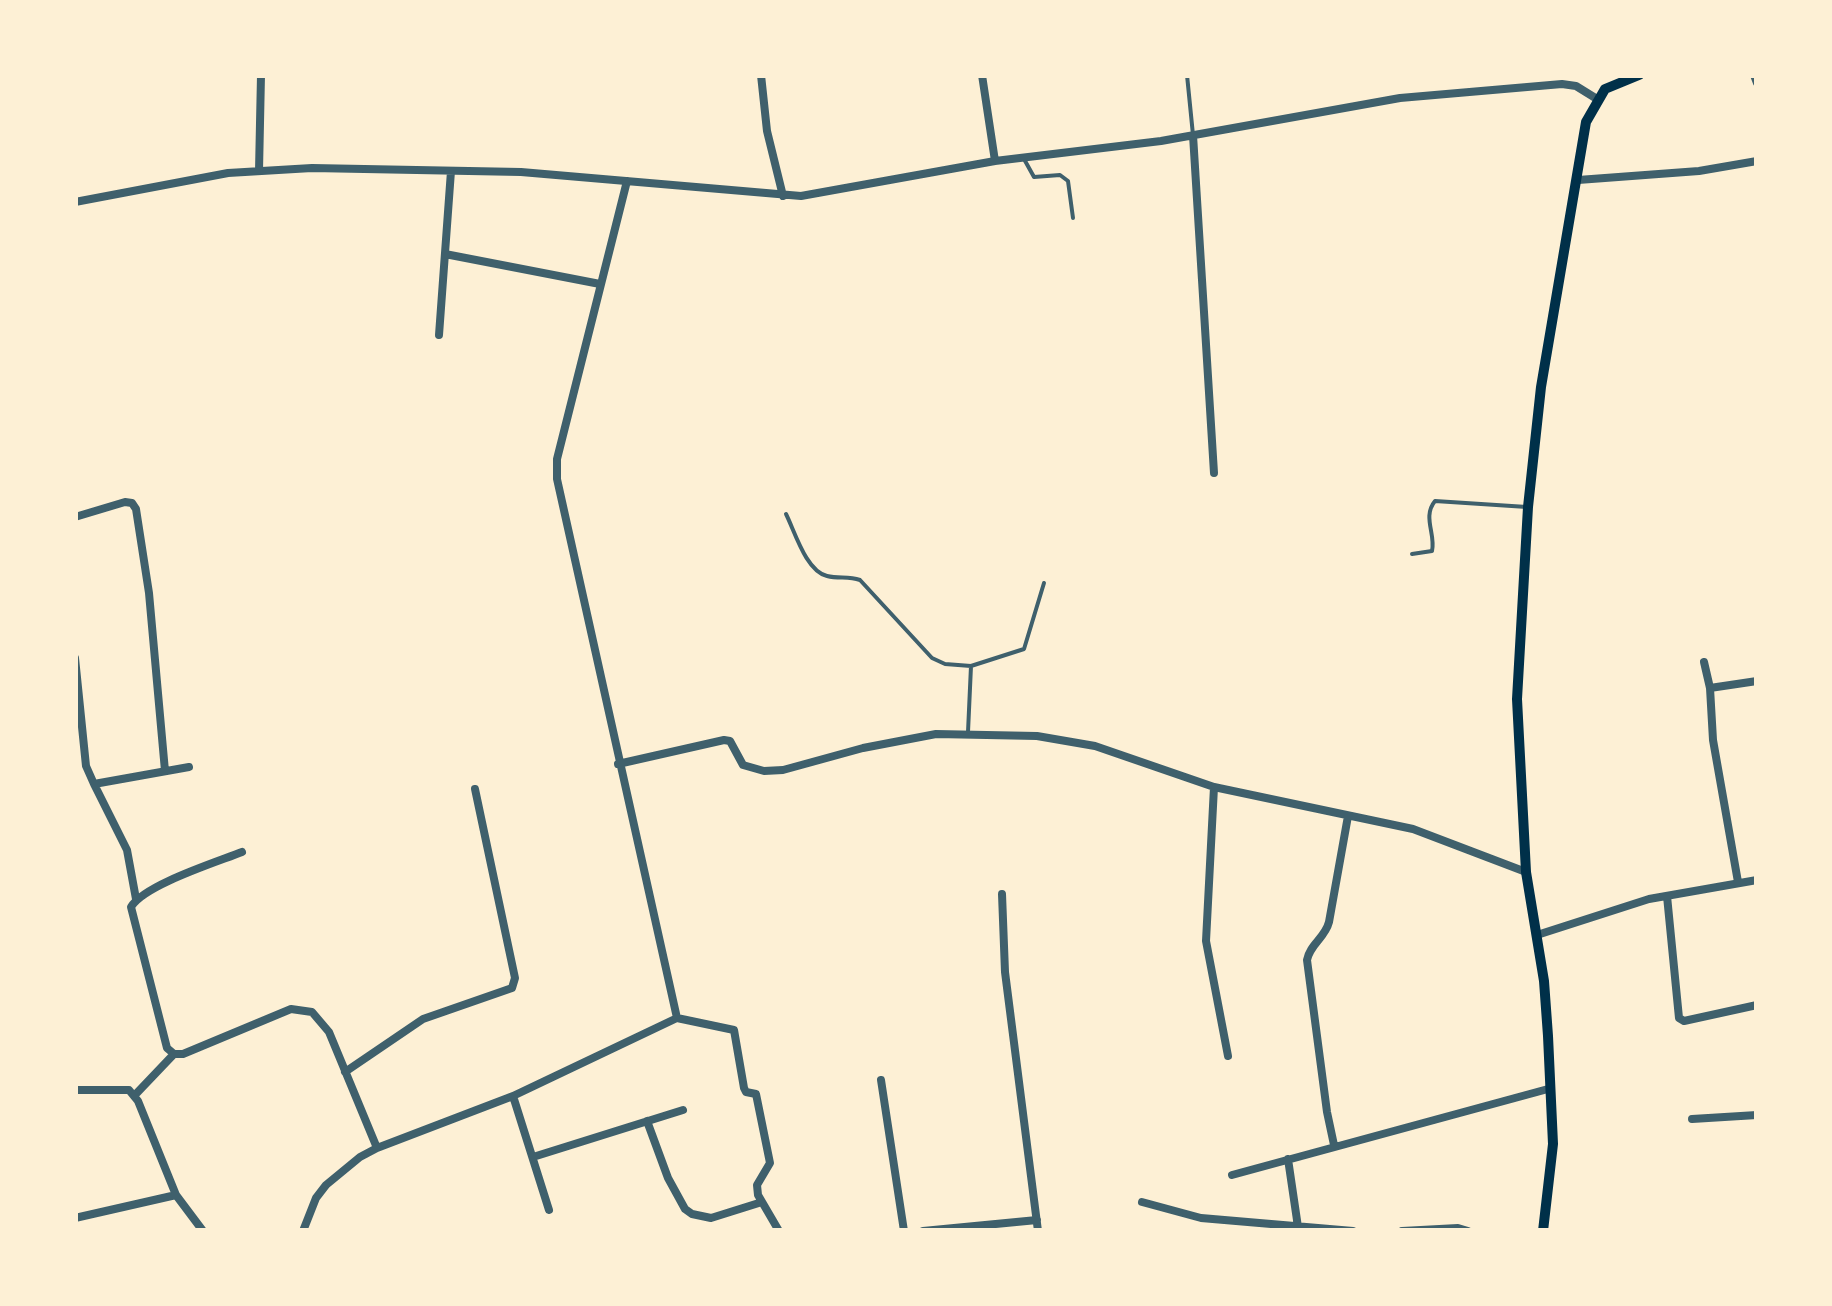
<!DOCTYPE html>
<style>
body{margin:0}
#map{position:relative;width:1832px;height:1306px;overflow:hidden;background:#fdf0d5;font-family:"Alegreya Sans",sans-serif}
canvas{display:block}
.frame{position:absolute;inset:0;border:78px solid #fdf0d5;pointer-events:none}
</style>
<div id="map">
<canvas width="1832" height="1306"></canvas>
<div class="frame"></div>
</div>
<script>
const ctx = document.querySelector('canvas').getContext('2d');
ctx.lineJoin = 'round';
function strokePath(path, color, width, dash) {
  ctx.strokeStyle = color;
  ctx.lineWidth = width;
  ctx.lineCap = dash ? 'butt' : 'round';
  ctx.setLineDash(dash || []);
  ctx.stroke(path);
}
strokePath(new Path2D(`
 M 1187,75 L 1193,135
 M 1024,159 L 1034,177 L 1060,175 L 1068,181 L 1073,218
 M 786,514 C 795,532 806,571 827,576 C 839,579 848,576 860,580 L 932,658 L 945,664 L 971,666 L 968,732
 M 1412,554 L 1432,551 C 1436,534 1422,517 1435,501 L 1527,507
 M 971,666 L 1024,649 L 1044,583`), '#3f606c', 4);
strokePath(new Path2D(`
 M 761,75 L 767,131 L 783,196
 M 982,75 L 995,161
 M 1754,75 L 1757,83
 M 1193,135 L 1214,473
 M 259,171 L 261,75
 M 1578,180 L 1699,171 L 1757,161
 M 627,181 L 557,459 L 557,479 L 677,1018
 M 75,202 L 228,173 L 312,168 L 521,172 L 801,196 L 995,161 L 1161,141 L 1400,98 L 1562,84 L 1576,86 L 1597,99
 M 445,254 L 600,284
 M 439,335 L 451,171
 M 75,517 L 125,502 L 132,503 L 136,509 L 149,593 L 165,771
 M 75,658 L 86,766 L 94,784 L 189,767
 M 1704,662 L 1710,688 L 1713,740 L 1738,882
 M 1710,688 L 1757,681
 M 618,764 L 724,740 L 730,741 L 743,765 L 764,771 L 783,770 L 863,748 L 936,734 L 1037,736 L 1095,746 L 1214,787 L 1413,829 L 1526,872
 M 94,784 L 127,850 L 136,899
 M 1214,787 L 1206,941 L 1228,1056
 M 242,852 C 217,862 144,885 131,907 L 167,1048 L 174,1054 L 183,1054 L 291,1009 L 312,1012 L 329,1032 L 377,1148
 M 1002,894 L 1005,972 L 1038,1231
 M 1667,896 L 1679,1018 L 1684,1021 L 1757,1005
 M 1537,935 L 1649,899 L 1757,880
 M 345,1072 L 423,1019 L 512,988 L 515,978 L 475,789
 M 881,1080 L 904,1231
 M 75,1090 L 129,1090 L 138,1101 L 176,1195 L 203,1231
 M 134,1096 L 174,1054
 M 513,1096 L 549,1210
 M 1692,1119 L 1757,1115
 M 647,1121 L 668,1178 L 685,1209 L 692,1214 L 711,1218 L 762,1202
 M 1334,1145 L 1327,1112 L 1307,960 C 1310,944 1325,938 1329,922 L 1348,816
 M 533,1157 L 683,1110
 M 1288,1159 L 1298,1227
 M 1232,1175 L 1548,1089
 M 1142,1202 L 1201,1218 L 1353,1231
 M 75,1218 L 176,1195
 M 303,1231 L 316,1198 L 326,1185 L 360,1157 L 377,1148 L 513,1096 L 677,1018 L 734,1030 L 744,1088 L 746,1092 L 756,1094 L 770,1163 L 757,1185 L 758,1195 L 779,1231
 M 923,1231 L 1037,1220
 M 1402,1231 L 1458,1228 L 1468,1231`), '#3f606c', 8);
strokePath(new Path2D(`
 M 1543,1231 L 1553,1144 L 1548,1036 L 1544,981 L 1526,872 L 1517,699 L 1528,507 L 1541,387 L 1586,122 L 1605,89 L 1639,75`), '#003049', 10);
</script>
